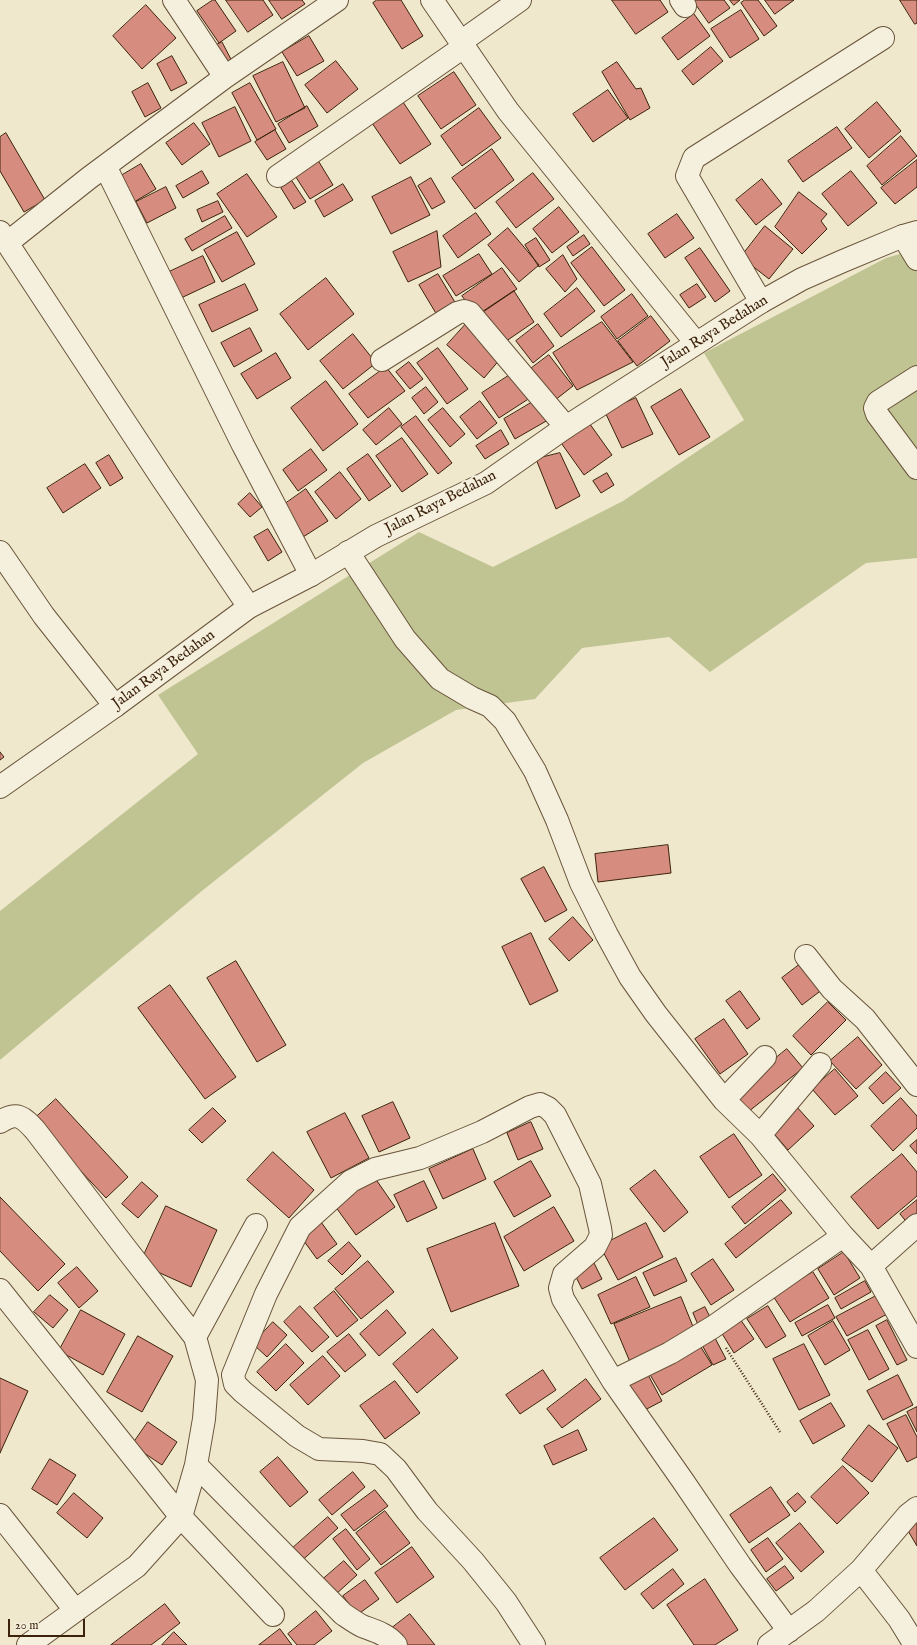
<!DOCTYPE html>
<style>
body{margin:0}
#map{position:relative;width:917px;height:1645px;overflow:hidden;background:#efe8cc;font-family:"IM FELL English",serif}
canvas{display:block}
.scale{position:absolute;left:8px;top:1619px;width:77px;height:18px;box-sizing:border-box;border:2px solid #3c220a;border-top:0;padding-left:5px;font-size:12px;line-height:14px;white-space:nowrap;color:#3c220a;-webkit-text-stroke:3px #f5f0de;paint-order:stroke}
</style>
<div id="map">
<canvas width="917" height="1645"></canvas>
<div class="scale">20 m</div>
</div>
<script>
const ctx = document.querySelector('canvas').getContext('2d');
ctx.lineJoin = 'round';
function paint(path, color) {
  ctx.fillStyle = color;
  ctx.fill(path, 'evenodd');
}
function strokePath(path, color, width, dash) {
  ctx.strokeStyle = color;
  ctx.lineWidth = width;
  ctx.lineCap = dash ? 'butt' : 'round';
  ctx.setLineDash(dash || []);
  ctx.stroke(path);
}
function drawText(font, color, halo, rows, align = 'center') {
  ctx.font = font + ' "IM FELL English",serif';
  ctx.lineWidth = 4;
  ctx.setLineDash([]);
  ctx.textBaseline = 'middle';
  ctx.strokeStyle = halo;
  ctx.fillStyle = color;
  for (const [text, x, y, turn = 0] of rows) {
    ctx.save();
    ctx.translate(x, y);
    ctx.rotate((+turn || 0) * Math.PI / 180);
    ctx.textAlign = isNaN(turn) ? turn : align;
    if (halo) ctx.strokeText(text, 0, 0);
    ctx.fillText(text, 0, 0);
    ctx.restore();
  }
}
paint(new Path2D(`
 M 917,249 L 917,558 L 866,563 L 710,672 L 669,637 L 582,648 L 535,699 L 456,710 L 363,763 L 203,890 L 0,1060 L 0,911 L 198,754 L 158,695 L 419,532 L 493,567 L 623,501 L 744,420 L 704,353 L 886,258 Z`), '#c0c493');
const building = new Path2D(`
 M 213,0 L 215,0 L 236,31 L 219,43 L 197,11 Z
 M 226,0 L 263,0 L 273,15 L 248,32 Z
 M 269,0 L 302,0 L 305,4 L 282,19 Z
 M 377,0 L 401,0 L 423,36 L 402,49 L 373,3 Z
 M 612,0 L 660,0 L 668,12 L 636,34 Z
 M 693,0 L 724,0 L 730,8 L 709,23 Z
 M 730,0 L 740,0 L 734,5 Z
 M 745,0 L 758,0 L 777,26 L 764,36 L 741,3 Z
 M 765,0 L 794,0 L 775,14 Z
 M 900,0 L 917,0 L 917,23 L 915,24 Z
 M 146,5 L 176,38 L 142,69 L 113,36 Z
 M 741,10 L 759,39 L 730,58 L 711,29 Z
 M 694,14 L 710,36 L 678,60 L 662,38 Z
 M 309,36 L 324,61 L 297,76 L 282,52 Z
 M 222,42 L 234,65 L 225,71 L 213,47 Z
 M 711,47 L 723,61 L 693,85 L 682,71 Z
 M 172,56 L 187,83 L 171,91 L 157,64 Z
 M 336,61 L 358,89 L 327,113 L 305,85 Z
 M 283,62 L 305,108 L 276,122 L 253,76 Z
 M 617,62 L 636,89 L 641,88 L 650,108 L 630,120 L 602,72 Z
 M 454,72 L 476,105 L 441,129 L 418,96 Z
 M 148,83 L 161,108 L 145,117 L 132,92 Z
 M 250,83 L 276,129 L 257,140 L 232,93 Z
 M 608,90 L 628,118 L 593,142 L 573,114 Z
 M 403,102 L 431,144 L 400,164 L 372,123 Z
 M 877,102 L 901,131 L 869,158 L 845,129 Z
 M 307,106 L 318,126 L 289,143 L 278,124 Z
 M 235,107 L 251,141 L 219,157 L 202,123 Z
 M 479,108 L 501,138 L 462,166 L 441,136 Z
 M 194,123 L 210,144 L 182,165 L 166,143 Z
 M 837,127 L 852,148 L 803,182 L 788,161 Z
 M 275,130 L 286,149 L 267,160 L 255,142 Z
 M 6,133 L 45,200 L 24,212 L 0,171 L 0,137 Z
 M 901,136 L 917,156 L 882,185 L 867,166 Z
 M 492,149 L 514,180 L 475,209 L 452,178 Z
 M 316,157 L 333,185 L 310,199 L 292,171 Z
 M 917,160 L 917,187 L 895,204 L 881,188 Z
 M 141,164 L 156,189 L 134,202 L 119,177 Z
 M 202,171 L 209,183 L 183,198 L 176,186 Z
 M 851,171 L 877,203 L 848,226 L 822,194 Z
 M 533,173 L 554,199 L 516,228 L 496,202 Z
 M 247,174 L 277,217 L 247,237 L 217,194 Z
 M 411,177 L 430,215 L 391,234 L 372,197 Z
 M 431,178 L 445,202 L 432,209 L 418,186 Z
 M 762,179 L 782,204 L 756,225 L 736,200 Z
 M 292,181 L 306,202 L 294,209 L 281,188 Z
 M 343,184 L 353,200 L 324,217 L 315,201 Z
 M 166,187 L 176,208 L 147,223 L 136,202 Z
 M 799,192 L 827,214 L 821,221 L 827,229 L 802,254 L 775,227 Z
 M 218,201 L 223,212 L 202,222 L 197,210 Z
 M 559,207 L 579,232 L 552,253 L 533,229 Z
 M 476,213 L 491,234 L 458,258 L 443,236 Z
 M 677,214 L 694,238 L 665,258 L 648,234 Z
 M 225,216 L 232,228 L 192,251 L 185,239 Z
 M 765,226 L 793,249 L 769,279 L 741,257 Z
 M 508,228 L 539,265 L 519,282 L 488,245 Z
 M 437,231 L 441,267 L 408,282 L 393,252 Z
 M 237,232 L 255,264 L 222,282 L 204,250 Z
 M 584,235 L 590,244 L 573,256 L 567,247 Z
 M 536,238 L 550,260 L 539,267 L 525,245 Z
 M 592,247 L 625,290 L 604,306 L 571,263 Z
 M 700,248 L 730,291 L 715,302 L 685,258 Z
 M 479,254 L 492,274 L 456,296 L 443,276 Z
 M 563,255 L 577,279 L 565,292 L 546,269 Z
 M 203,256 L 215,282 L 181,298 L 169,272 Z
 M 502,268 L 517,289 L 477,316 L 462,296 Z
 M 438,274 L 459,309 L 440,320 L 419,285 Z
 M 326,278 L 354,314 L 308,350 L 280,314 Z
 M 245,284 L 258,310 L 212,332 L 199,305 Z
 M 697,284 L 706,297 L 689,308 L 680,295 Z
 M 577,288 L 595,311 L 561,337 L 544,314 Z
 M 514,291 L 534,322 L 499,346 L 478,315 Z
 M 632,294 L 648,316 L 617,339 L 601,317 Z
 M 651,316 L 670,341 L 637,366 L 618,341 Z
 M 602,322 L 633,362 L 577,390 L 553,353 Z
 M 538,324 L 554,346 L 533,363 L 516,341 Z
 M 465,325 L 501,358 L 484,378 L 447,345 Z
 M 250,328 L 262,351 L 234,367 L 221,343 Z
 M 353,334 L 376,363 L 343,389 L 320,361 Z
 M 438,348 L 468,389 L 447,404 L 417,363 Z
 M 276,353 L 291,378 L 257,399 L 241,374 Z
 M 549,355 L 573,386 L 550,404 L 525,373 Z
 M 409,362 L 423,379 L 410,389 L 396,372 Z
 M 386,367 L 405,391 L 368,418 L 349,394 Z
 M 516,371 L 533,396 L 499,418 L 482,393 Z
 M 326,381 L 358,424 L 323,451 L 291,408 Z
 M 426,387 L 438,402 L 424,414 L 412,398 Z
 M 681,389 L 710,437 L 679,455 L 651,407 Z
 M 636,398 L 653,434 L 622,448 L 605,412 Z
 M 536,400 L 548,420 L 515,439 L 504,419 Z
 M 480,401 L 497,423 L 477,439 L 460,417 Z
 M 389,408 L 402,424 L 376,445 L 363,430 Z
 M 443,408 L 465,434 L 450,447 L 428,420 Z
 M 416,416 L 452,463 L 438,474 L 401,427 Z
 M 587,420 L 612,455 L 584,475 L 559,440 Z
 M 501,430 L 509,444 L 485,459 L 476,446 Z
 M 402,438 L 428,474 L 402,492 L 376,456 Z
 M 311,449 L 327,470 L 298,491 L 283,470 Z
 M 560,453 L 580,496 L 556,509 L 536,459 Z
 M 368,454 L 391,486 L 369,501 L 347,469 Z
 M 109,455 L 123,478 L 110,486 L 96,463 Z
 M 85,464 L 101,488 L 63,513 L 47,488 Z
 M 340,472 L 361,499 L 336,519 L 315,492 Z
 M 607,473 L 614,485 L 601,493 L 593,481 Z
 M 306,489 L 328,521 L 303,537 L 282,506 Z
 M 250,493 L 262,507 L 250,517 L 238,504 Z
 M 268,529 L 282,552 L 268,561 L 254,537 Z
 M 0,752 L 4,757 L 0,760 Z
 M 668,845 L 671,873 L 598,882 L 595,854 Z
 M 544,867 L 567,910 L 545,922 L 521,879 Z
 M 573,917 L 593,940 L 569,961 L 549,939 Z
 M 531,933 L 558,991 L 530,1005 L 502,947 Z
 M 236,961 L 286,1045 L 257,1062 L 207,978 Z
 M 803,962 L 823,989 L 802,1005 L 782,978 Z
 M 170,985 L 236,1077 L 205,1099 L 138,1008 Z
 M 740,991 L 760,1019 L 747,1029 L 726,1001 Z
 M 828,1002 L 846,1020 L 811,1055 L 793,1036 Z
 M 724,1019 L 748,1054 L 720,1074 L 695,1039 Z
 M 858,1037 L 882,1065 L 856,1089 L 830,1061 Z
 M 787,1049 L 803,1068 L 748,1112 L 733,1093 Z
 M 835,1069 L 858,1096 L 835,1115 L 812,1089 Z
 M 886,1072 L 901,1088 L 883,1104 L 869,1088 Z
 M 901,1098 L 917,1116 L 917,1128 L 893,1151 L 871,1126 Z
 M 56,1099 L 128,1177 L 106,1198 L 33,1120 Z
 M 393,1102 L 410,1138 L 379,1152 L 362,1116 Z
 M 796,1106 L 814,1126 L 788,1150 L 770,1129 Z
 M 213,1108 L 226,1121 L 202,1143 L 189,1130 Z
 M 345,1113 L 369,1158 L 331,1178 L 307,1132 Z
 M 531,1122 L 543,1149 L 518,1160 L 507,1133 Z
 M 734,1134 L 762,1175 L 729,1198 L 700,1157 Z
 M 917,1140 L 917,1154 L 910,1146 Z
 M 473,1149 L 486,1179 L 443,1199 L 429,1169 Z
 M 273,1152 L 314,1190 L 289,1218 L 247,1180 Z
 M 902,1154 L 917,1172 L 917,1196 L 878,1229 L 851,1197 Z
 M 531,1161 L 551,1196 L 514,1217 L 494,1182 Z
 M 655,1170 L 688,1212 L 664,1232 L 630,1189 Z
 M 773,1174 L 786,1190 L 745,1224 L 732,1207 Z
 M 375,1178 L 395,1207 L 356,1235 L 335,1206 Z
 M 424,1181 L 437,1208 L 407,1222 L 394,1195 Z
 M 142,1182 L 158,1196 L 138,1218 L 122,1204 Z
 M 0,1197 L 65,1264 L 38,1291 L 0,1251 Z
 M 781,1200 L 792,1213 L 736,1258 L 725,1244 Z
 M 917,1200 L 917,1218 L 909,1225 L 900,1214 Z
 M 166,1206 L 217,1230 L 191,1287 L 140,1264 Z
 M 554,1207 L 574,1241 L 524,1271 L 504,1237 Z
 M 321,1222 L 337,1244 L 317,1259 L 301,1237 Z
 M 495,1223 L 519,1286 L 451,1312 L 427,1249 Z
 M 646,1223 L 663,1257 L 618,1280 L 600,1246 Z
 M 349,1242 L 361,1256 L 342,1275 L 328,1261 Z
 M 844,1252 L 860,1278 L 834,1295 L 818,1269 Z
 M 676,1258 L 687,1281 L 654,1296 L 643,1273 Z
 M 713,1259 L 734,1290 L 711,1305 L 691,1274 Z
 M 368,1261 L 394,1292 L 361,1319 L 335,1289 Z
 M 594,1263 L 602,1279 L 582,1289 L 574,1273 Z
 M 77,1267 L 98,1291 L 79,1308 L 58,1283 Z
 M 813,1272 L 829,1298 L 790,1322 L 773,1296 Z
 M 636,1277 L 650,1307 L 611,1324 L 598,1295 Z
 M 865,1281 L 871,1292 L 841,1309 L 835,1298 Z
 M 334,1291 L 358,1320 L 337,1337 L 314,1308 Z
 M 50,1295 L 68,1310 L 53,1328 L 34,1312 Z
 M 876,1296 L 887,1314 L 847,1336 L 836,1317 Z
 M 681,1297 L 696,1334 L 630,1362 L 614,1324 Z
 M 828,1305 L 835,1318 L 802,1336 L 795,1323 Z
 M 300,1306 L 329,1337 L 312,1352 L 284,1322 Z
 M 768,1306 L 786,1336 L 766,1348 L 747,1319 Z
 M 705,1307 L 712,1321 L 699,1327 L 693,1313 Z
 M 81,1310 L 125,1334 L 103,1375 L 59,1351 Z
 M 387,1310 L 406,1333 L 379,1356 L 360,1334 Z
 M 740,1319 L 754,1339 L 734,1353 L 721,1332 Z
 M 887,1320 L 907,1360 L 897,1365 L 876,1326 Z
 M 833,1321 L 850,1350 L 825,1365 L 808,1336 Z
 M 273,1322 L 287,1335 L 267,1357 L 253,1344 Z
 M 433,1329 L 458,1358 L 417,1393 L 393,1364 Z
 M 868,1330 L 889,1369 L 869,1380 L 848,1340 Z
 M 349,1334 L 366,1355 L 345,1372 L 327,1352 Z
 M 138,1336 L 173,1356 L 142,1412 L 107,1392 Z
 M 715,1338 L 726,1359 L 713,1365 L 702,1345 Z
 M 286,1344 L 304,1363 L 276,1391 L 257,1372 Z
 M 699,1344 L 712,1365 L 662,1395 L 649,1373 Z
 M 804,1344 L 830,1395 L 799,1410 L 773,1359 Z
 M 323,1356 L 340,1376 L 308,1405 L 290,1385 Z
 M 543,1370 L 556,1390 L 520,1414 L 506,1395 Z
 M 646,1371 L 662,1401 L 643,1411 L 627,1382 Z
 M 898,1375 L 913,1405 L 883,1420 L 867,1391 Z
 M 0,1378 L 28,1391 L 0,1453 Z
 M 586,1379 L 601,1399 L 562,1428 L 547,1409 Z
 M 395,1381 L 420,1413 L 385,1439 L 360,1406 Z
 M 831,1403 L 845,1426 L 813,1444 L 800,1421 Z
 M 917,1407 L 917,1432 L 907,1412 Z
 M 906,1415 L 917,1437 L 917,1457 L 907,1462 L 887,1424 Z
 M 148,1422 L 177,1442 L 162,1465 L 132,1445 Z
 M 869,1425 L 898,1448 L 872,1482 L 842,1460 Z
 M 578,1430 L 587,1450 L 553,1465 L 544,1446 Z
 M 278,1457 L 308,1492 L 290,1507 L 260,1472 Z
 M 50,1459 L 76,1475 L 57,1505 L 32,1489 Z
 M 843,1466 L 869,1493 L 837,1524 L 811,1497 Z
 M 353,1472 L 365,1487 L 332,1515 L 319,1500 Z
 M 771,1487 L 790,1515 L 749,1543 L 730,1515 Z
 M 375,1490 L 388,1506 L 354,1531 L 341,1515 Z
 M 74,1493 L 103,1518 L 87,1538 L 57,1513 Z
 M 798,1493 L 806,1502 L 795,1512 L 787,1502 Z
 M 385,1511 L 410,1543 L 381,1565 L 356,1533 Z
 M 917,1516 L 917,1546 L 904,1524 Z
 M 328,1517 L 338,1528 L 297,1565 L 287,1553 Z
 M 654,1518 L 678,1550 L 625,1590 L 600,1558 Z
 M 800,1523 L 824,1552 L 801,1572 L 776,1543 Z
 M 346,1529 L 370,1559 L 357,1570 L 333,1539 Z
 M 768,1538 L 783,1559 L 766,1572 L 751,1550 Z
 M 412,1547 L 434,1577 L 397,1603 L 375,1573 Z
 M 344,1561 L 357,1575 L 335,1595 L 322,1580 Z
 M 785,1566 L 794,1578 L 776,1591 L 767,1579 Z
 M 673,1569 L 684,1584 L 653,1609 L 641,1594 Z
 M 705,1579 L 738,1630 L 715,1645 L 694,1645 L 667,1605 Z
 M 365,1580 L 379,1599 L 357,1615 L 343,1596 Z
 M 165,1604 L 180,1623 L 151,1645 L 111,1645 Z
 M 316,1611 L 332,1631 L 314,1645 L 297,1645 L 288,1634 Z
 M 410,1614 L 435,1645 L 400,1645 L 388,1631 Z
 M 280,1629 L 292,1645 L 259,1645 Z
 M 174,1632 L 187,1645 L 162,1645 Z`);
paint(building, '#d68c7f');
strokePath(building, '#3c220a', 1);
const minor = new Path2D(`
 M 174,0 L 225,77
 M 432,0 L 508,111 L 696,343
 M 681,0 L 685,6
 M 462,41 L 520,0
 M 105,166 L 243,445 L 311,575
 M 278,176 L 465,46
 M 0,232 L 163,480 L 249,607
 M 903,236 L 917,259
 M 7,243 L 89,178 L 225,77 L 337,0
 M 761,302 L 687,176 L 694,158 L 883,38
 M 382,360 L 457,313 L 464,311 L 470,313 L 566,427
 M 917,377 L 878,402 L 875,408 L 877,414 L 917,468
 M 0,552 L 44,616 L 115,706
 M 348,552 L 405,639 L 440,679 L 472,698 L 490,706 L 505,721 L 535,771 L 557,820 L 581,883 L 607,935 L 630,977 L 656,1014 L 724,1100 L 760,1135 L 843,1236 L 871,1266 L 917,1347
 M 806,956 L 832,989 L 865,1019 L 917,1085
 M 724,1100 L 765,1057
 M 0,1122 C 17,1111 23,1117 35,1130 L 127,1250 L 195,1337 L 207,1380 L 204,1419 L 196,1465 L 181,1517 L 137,1566 L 28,1645
 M 760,1135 L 820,1064
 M 871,1266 L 917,1225
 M 0,1290 L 181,1517 L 273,1615
 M 195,1337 L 256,1225
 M 613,1381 L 670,1353 L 713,1327 L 843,1236
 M 196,1465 L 343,1614 C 349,1618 356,1623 362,1626 C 375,1631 387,1634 396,1645
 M 0,1515 L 75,1610
 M 861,1570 L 899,1619 L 915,1645
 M 534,1645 L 506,1602 L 473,1561 L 427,1511 L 396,1469 L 380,1454 L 363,1451 L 319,1449 L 297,1436 L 243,1392 L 235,1384 L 233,1375 L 266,1294 L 300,1227 L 351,1181 L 375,1169 L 420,1158 L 482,1132 L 530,1107 L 540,1104 L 548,1108 L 555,1115 L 590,1184 L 600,1228 L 601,1235 L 595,1247 L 564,1274 L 560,1288 L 563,1299 L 613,1381 L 683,1481 L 740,1565 L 789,1631
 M 769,1645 L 816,1611 L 861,1570 L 908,1515 L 917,1508`);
const tertiary = new Path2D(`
 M 0,787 L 115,706 L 249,607 L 311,575 L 376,536 L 486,483 L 566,427 L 761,302 L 802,279 L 843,261 L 903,236 L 917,232`);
strokePath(minor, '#69543a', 24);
strokePath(tertiary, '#69543a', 24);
strokePath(new Path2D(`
 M 726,1348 L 780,1432`), '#3c220a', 2.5, [1, 2]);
strokePath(minor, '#f5f0de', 22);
strokePath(tertiary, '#f5f0de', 22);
drawText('15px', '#3c220a', '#f5f0de', [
 ["Jalan Raya Bedahan",715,332,-32],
 ["Jalan Raya Bedahan",441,503,-27],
 ["Jalan Raya Bedahan",164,670,-36]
]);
</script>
